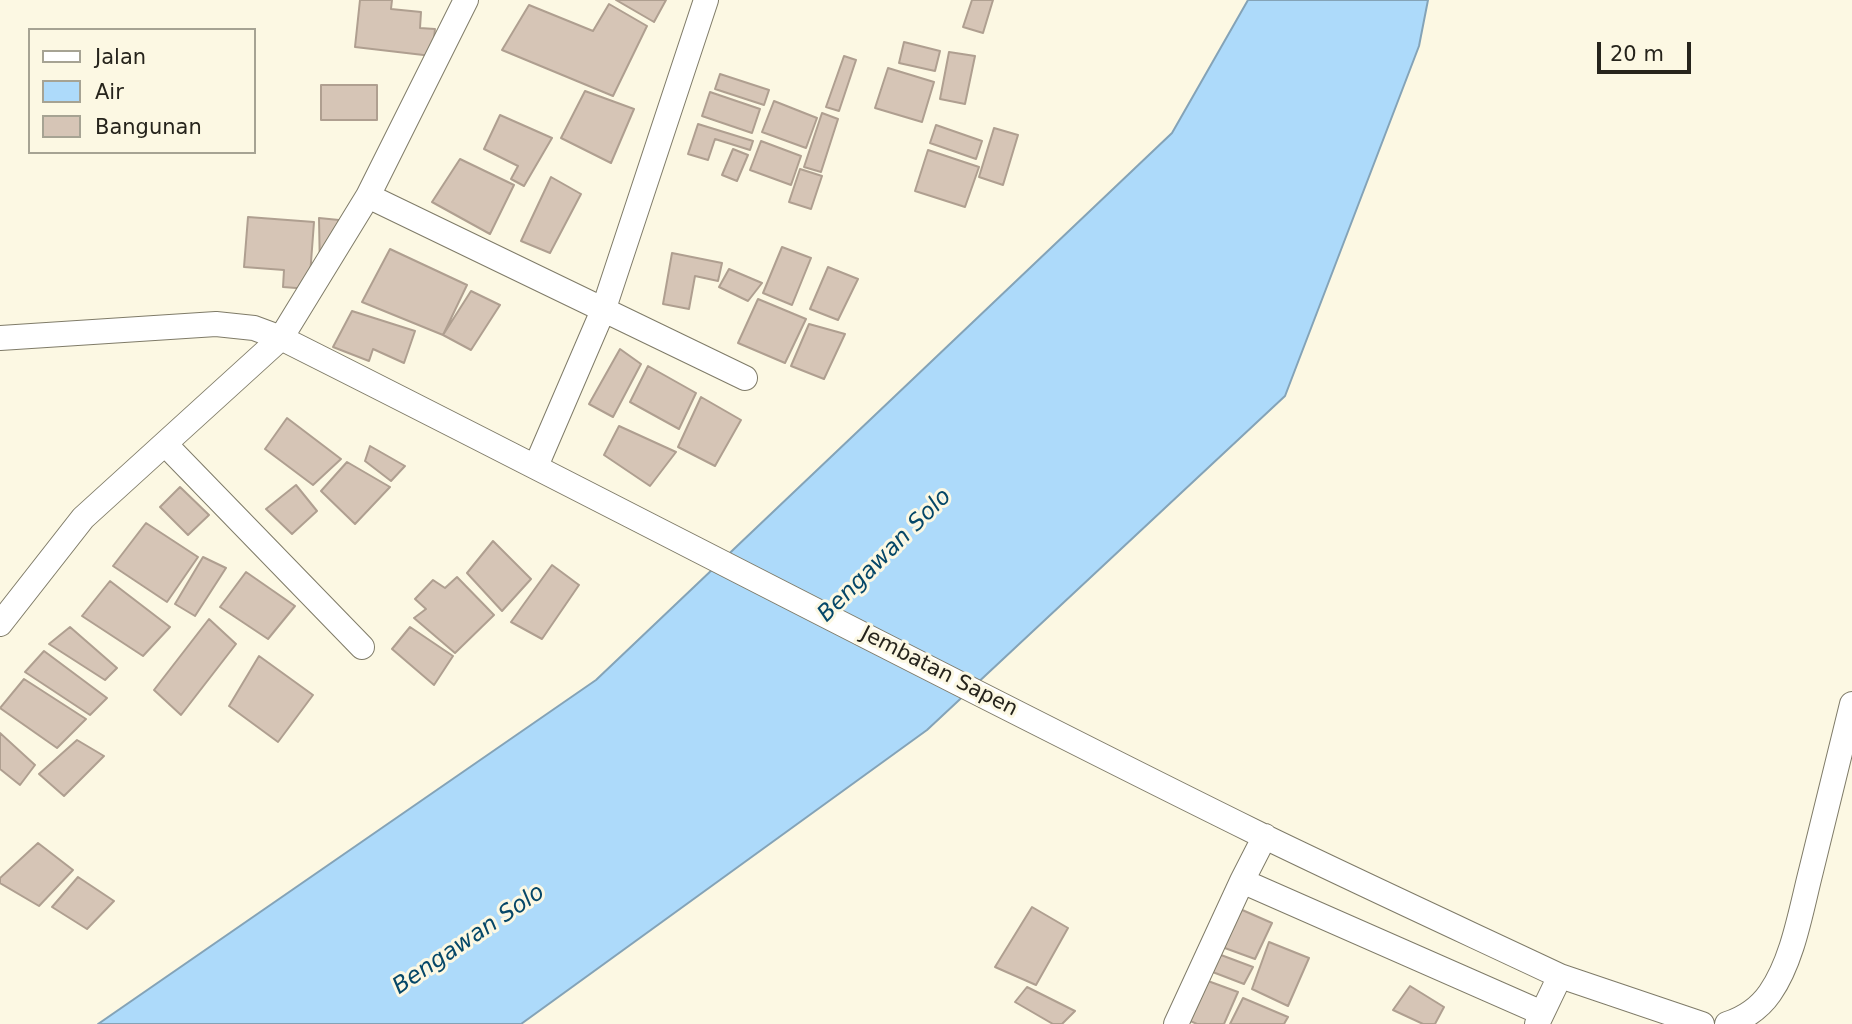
<!DOCTYPE html>
<style>
body{margin:0}
#map{position:relative;width:1852px;height:1024px;overflow:hidden;background:#fcf8e3;font-family:"DejaVu Sans",sans-serif}
canvas{display:block}
.legend{position:absolute;left:28px;top:28px;width:228px;height:126px;box-sizing:border-box;background:#fcf8e3;border:2px solid #a6a393;margin:0;padding:9px 12px;list-style:none;font-size:21px;color:#26241c}
.legend li{display:flex;align-items:center;gap:14px;height:35px}
.legend b{width:35px;border:2px solid #a6a393}
.scale{position:absolute;left:1597px;top:42px;width:94px;height:32px;box-sizing:border-box;border:4px solid #26241c;border-top:0;padding-left:9px;font-size:21px;line-height:24px;white-space:nowrap;color:#26241c;-webkit-text-stroke:5px #fcf8e3;paint-order:stroke}
</style>
<div id="map">
<canvas width="1852" height="1024"></canvas>
<ul class="legend">
<li><b style="height:9px;background:#fff"></b>Jalan</li>
<li><b style="height:19px;background:#addafa"></b>Air</li>
<li><b style="height:19px;background:#d6c5b6"></b>Bangunan</li>
</ul>
<div class="scale">20 m</div>
</div>
<script>
const ctx = document.querySelector('canvas').getContext('2d');
ctx.lineJoin = 'round';
function paint(path, color) {
  ctx.fillStyle = color;
  ctx.fill(path, 'evenodd');
}
function strokePath(path, color, width, dash) {
  ctx.strokeStyle = color;
  ctx.lineWidth = width;
  ctx.lineCap = dash ? 'butt' : 'round';
  ctx.setLineDash(dash || []);
  ctx.stroke(path);
}
function drawText(font, color, halo, rows, align = 'center') {
  ctx.font = font + ' "DejaVu Sans",sans-serif';
  ctx.lineWidth = 6;
  ctx.setLineDash([]);
  ctx.textBaseline = 'middle';
  ctx.strokeStyle = halo;
  ctx.fillStyle = color;
  for (const [text, x, y, turn = 0] of rows) {
    ctx.save();
    ctx.translate(x, y);
    ctx.rotate((+turn || 0) * Math.PI / 180);
    ctx.textAlign = isNaN(turn) ? turn : align;
    if (halo) ctx.strokeText(text, 0, 0);
    ctx.fillText(text, 0, 0);
    ctx.restore();
  }
}
const water = new Path2D(`
 M 1248,0 L 1428,0 L 1419,46 L 1285,396 L 927,730 L 521,1024 L 98,1024 L 596,680 L 1172,133 Z`);
paint(water, '#addafa');
strokePath(water, '#84a3b7', 2);
const building = new Path2D(`
 M 360,0 L 392,0 L 391,9 L 421,12 L 420,28 L 435,29 L 432,56 L 355,47 Z
 M 616,0 L 666,0 L 654,22 Z
 M 972,0 L 993,0 L 983,33 L 963,27 Z
 M 609,4 L 647,26 L 613,96 L 502,50 L 529,5 L 593,31 Z
 M 904,42 L 940,51 L 935,71 L 899,63 Z
 M 949,52 L 975,56 L 965,104 L 940,99 Z
 M 844,56 L 856,60 L 839,111 L 826,107 Z
 M 888,68 L 934,82 L 922,122 L 875,108 Z
 M 720,74 L 769,90 L 764,105 L 715,89 Z
 M 321,85 L 377,85 L 377,120 L 321,120 Z
 M 585,91 L 634,109 L 611,163 L 561,138 Z
 M 710,92 L 760,109 L 752,133 L 702,116 Z
 M 774,101 L 817,118 L 806,148 L 762,132 Z
 M 822,113 L 838,119 L 821,172 L 804,167 Z
 M 500,115 L 552,138 L 524,186 L 511,179 L 518,166 L 484,149 Z
 M 698,124 L 753,141 L 750,150 L 715,139 L 708,160 L 688,154 Z
 M 936,125 L 982,141 L 976,159 L 930,143 Z
 M 994,128 L 1018,135 L 1003,185 L 979,177 Z
 M 761,141 L 801,156 L 791,185 L 750,170 Z
 M 733,149 L 748,155 L 737,181 L 722,175 Z
 M 928,150 L 979,167 L 965,207 L 915,191 Z
 M 460,159 L 514,185 L 490,234 L 432,202 Z
 M 800,169 L 822,176 L 811,209 L 789,202 Z
 M 551,177 L 581,194 L 550,253 L 521,241 Z
 M 248,217 L 314,222 L 309,289 L 283,287 L 284,270 L 244,267 Z
 M 319,218 L 339,220 L 320,272 Z
 M 782,247 L 811,258 L 792,305 L 763,293 Z
 M 390,249 L 467,285 L 443,335 L 362,302 Z
 M 672,253 L 722,263 L 718,281 L 695,276 L 689,309 L 663,304 Z
 M 828,267 L 858,279 L 838,320 L 810,309 Z
 M 729,269 L 762,283 L 748,301 L 719,287 Z
 M 471,291 L 500,305 L 471,350 L 443,335 Z
 M 758,299 L 806,319 L 785,363 L 738,343 Z
 M 352,311 L 415,331 L 404,363 L 373,349 L 369,361 L 333,347 Z
 M 809,324 L 845,334 L 824,379 L 791,366 Z
 M 620,349 L 641,364 L 613,417 L 589,404 Z
 M 648,366 L 696,393 L 679,429 L 630,402 Z
 M 701,397 L 741,420 L 715,466 L 678,447 Z
 M 287,418 L 341,459 L 313,485 L 265,449 Z
 M 619,426 L 676,452 L 650,486 L 604,455 Z
 M 370,446 L 405,466 L 391,481 L 365,461 Z
 M 347,462 L 390,487 L 355,524 L 321,491 Z
 M 296,485 L 317,511 L 292,534 L 266,509 Z
 M 180,487 L 209,515 L 188,535 L 160,507 Z
 M 146,523 L 198,557 L 167,602 L 113,566 Z
 M 493,541 L 531,579 L 502,611 L 467,573 Z
 M 203,557 L 226,568 L 195,616 L 175,604 Z
 M 552,565 L 579,585 L 542,639 L 511,622 Z
 M 246,572 L 295,606 L 268,639 L 220,607 Z
 M 457,577 L 494,615 L 455,653 L 414,618 L 426,609 L 415,599 L 433,580 L 445,588 Z
 M 110,581 L 170,627 L 143,656 L 82,616 Z
 M 209,619 L 236,644 L 181,715 L 154,690 Z
 M 70,627 L 117,668 L 105,680 L 49,644 Z
 M 410,627 L 453,656 L 434,685 L 392,649 Z
 M 44,651 L 107,698 L 90,715 L 25,672 Z
 M 259,656 L 313,695 L 278,742 L 229,706 Z
 M 24,679 L 86,719 L 57,748 L 0,708 Z
 M 0,733 L 35,765 L 20,785 L 0,769 Z
 M 77,740 L 104,756 L 64,796 L 39,774 Z
 M 38,843 L 73,870 L 39,906 L 0,883 L 0,878 Z
 M 78,877 L 114,901 L 87,929 L 52,907 Z
 M 1032,907 L 1068,928 L 1036,985 L 995,967 Z
 M 1240,909 L 1272,923 L 1255,959 L 1222,947 Z
 M 1269,942 L 1309,958 L 1288,1006 L 1252,989 Z
 M 1221,955 L 1253,967 L 1244,984 L 1210,971 Z
 M 1208,981 L 1238,992 L 1224,1024 L 1197,1024 L 1188,1020 Z
 M 1410,986 L 1444,1007 L 1435,1024 L 1423,1024 L 1393,1010 Z
 M 1027,987 L 1075,1011 L 1062,1024 L 1053,1024 L 1015,1002 Z
 M 1243,998 L 1288,1017 L 1284,1024 L 1230,1024 Z`);
paint(building, '#d6c5b6');
strokePath(building, '#af9f90', 2);
const street = new Path2D(`
 M 368,196 L 745,378
 M 0,338 L 216,324 L 254,328 L 281,338 C 608,502 932,673 1261,835 C 1360,883 1460,929 1560,976
 M 165,444 L 362,647
 M 536,466 L 604,308 L 706,0
 M 0,624 L 83,518 L 281,338 L 368,196 L 466,0
 M 1242,881 L 1265,836
 M 1176,1024 L 1242,881 L 1542,1013
 M 1537,1024 L 1560,976 L 1702,1024
 M 1727,1024 C 1745,1018 1759,1009 1770,993 C 1793,960 1801,910 1811,871 C 1825,815 1838,759 1852,704`);
strokePath(street, '#7f7b68', 26);
strokePath(street, '#fff', 24);
drawText('21px', '#26241c', '#fcf8e3', [
 ["Jembatan Sapen",939,672,27]
]);
drawText('italic 23px', '#054768', '#fcf8e3', [
 ["Bengawan Solo",885,556,-45],
 ["Bengawan Solo",469,940,-34]
]);
</script>
